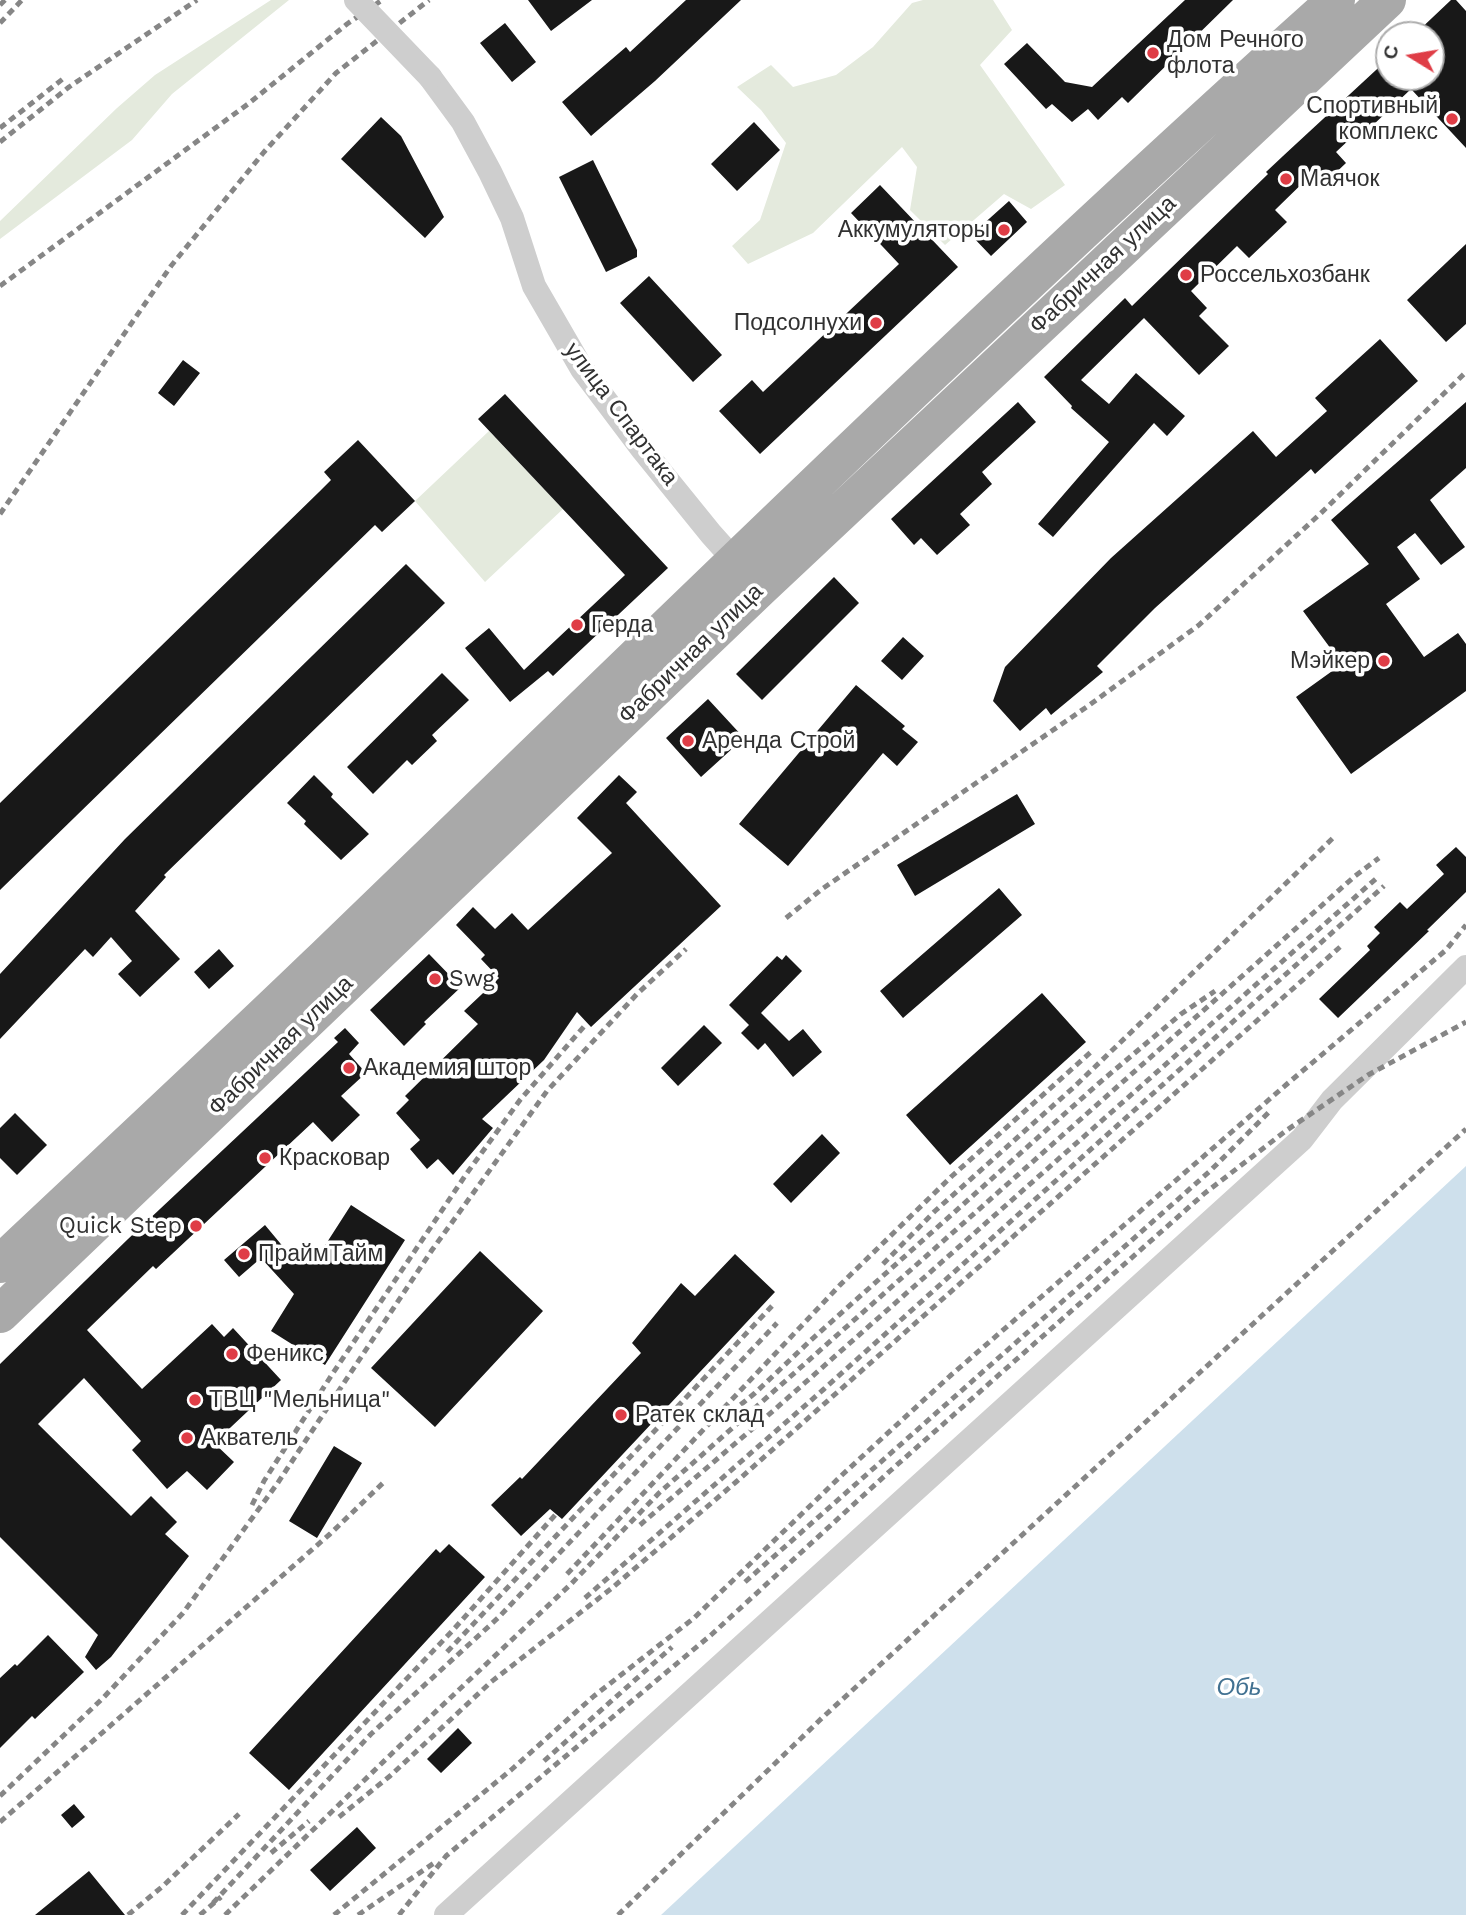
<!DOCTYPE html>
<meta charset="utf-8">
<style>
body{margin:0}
#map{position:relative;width:1466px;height:1915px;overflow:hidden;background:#fff;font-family:"Work Sans",sans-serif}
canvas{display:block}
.north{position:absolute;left:1375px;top:21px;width:70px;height:70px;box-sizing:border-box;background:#fff;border:2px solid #adadad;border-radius:50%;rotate:281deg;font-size:19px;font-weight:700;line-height:28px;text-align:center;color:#313131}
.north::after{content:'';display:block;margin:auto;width:24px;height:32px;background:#df3d46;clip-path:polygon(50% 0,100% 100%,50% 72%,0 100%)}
</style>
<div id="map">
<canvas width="1466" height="1915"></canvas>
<div class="north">С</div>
</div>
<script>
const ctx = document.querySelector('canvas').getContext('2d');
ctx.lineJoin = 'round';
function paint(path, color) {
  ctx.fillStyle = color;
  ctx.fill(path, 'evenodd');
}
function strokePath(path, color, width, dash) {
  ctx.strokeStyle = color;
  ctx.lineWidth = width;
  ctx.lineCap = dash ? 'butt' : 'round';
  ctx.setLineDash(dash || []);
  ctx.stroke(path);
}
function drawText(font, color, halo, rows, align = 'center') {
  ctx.font = font + ' "Work Sans",sans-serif';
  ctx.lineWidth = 7;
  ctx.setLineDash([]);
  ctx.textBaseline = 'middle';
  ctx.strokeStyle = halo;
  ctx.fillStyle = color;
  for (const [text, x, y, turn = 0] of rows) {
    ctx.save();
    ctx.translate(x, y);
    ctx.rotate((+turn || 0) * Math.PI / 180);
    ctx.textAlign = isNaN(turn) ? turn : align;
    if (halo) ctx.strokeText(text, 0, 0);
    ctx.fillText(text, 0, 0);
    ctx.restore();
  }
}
paint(new Path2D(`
 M 271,0 L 289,0 L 172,94 L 132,140 L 0,239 L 0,221 L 117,108 L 155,75 Z
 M 923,0 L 993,0 L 1012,30 L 980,65 L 1065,185 L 1031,209 L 1004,194 L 945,245 L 910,210 L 917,167 L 902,147 L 813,233 L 748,264 L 732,246 L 760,220 L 786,143 L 761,110 L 737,87 L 771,65 L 793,87 L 836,75 L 873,47 L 912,3 Z
 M 489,431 L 563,509 L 485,582 L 415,501 Z`), '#e4eadd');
paint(new Path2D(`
 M 1466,1166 L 1466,1915 L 661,1915 Z`), '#cee0ec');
paint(new Path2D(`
 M 528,0 L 592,0 L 551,31 Z
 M 686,0 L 741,0 L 655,81 L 591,136 L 562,102 L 626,47 L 630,52 Z
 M 1185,0 L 1233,0 L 1128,103 L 1122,97 L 1098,120 L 1088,109 L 1072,122 L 1052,104 L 1046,109 L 1004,64 L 1027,43 L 1065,82 L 1092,87 Z
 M 1451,0 L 1456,0 L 1466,11 L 1466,148 L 1411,89 L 1371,127 L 1367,123 L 1336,152 L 1346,163 L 1326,182 L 1316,170 L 1275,210 L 1287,222 L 1249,258 L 1237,246 L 1191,291 L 1207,308 L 1199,316 L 1229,346 L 1199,375 L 1144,318 L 1081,380 L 1109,404 L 1136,373 L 1185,416 L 1167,436 L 1154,423 L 1053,537 L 1038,524 L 1109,442 L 1071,408 L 1072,406 L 1044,377 L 1125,298 L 1132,306 L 1268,174 L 1266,172 L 1283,156 L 1389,58 L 1389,77 L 1431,77 L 1431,35 L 1414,35 Z
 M 505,23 L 536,62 L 512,82 L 480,43 Z
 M 381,117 L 401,136 L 444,217 L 425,238 L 341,159 Z
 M 754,122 L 780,150 L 737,191 L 711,164 Z
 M 593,160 L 637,250 L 637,257 L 606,272 L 559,177 Z
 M 880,185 L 958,267 L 760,454 L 719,411 L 752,380 L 763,392 L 899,264 L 851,213 Z
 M 1009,201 L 1027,222 L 991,256 L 971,235 Z
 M 1466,244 L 1466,324 L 1446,342 L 1407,300 Z
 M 649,276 L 722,355 L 693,382 L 620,303 Z
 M 1380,339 L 1418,381 L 1315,474 L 1311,469 L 1155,608 L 1097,666 L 1103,672 L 1051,715 L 1046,708 L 1020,731 L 993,701 L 1005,667 L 1111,558 L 1253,431 L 1276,457 L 1327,411 L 1315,398 Z
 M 183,360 L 200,373 L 174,406 L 158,393 Z
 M 505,394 L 668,568 L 553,676 L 548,671 L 510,702 L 465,648 L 489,628 L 524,670 L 625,575 L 478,419 Z
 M 1018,402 L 1036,422 L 982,472 L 992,484 L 960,514 L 970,525 L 937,555 L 921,538 L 914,545 L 891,519 Z
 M 1466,402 L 1466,468 L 1430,500 L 1465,547 L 1441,565 L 1415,533 L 1397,547 L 1420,579 L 1386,604 L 1424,657 L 1458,633 L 1466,644 L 1466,691 L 1351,774 L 1296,697 L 1342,664 L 1303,611 L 1369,564 L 1331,520 Z
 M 358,440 L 415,501 L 382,532 L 375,525 L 0,890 L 0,803 L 319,492 L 331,480 L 324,472 Z
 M 406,564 L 445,603 L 164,875 L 166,877 L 135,911 L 180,959 L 140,997 L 118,974 L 132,961 L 111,937 L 93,957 L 85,949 L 0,1039 L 0,974 L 125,839 Z
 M 834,577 L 859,603 L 762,700 L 736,674 Z
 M 903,637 L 924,656 L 902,680 L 881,661 Z
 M 442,673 L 469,700 L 432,735 L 437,741 L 412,765 L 407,760 L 373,794 L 347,767 Z
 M 856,685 L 905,726 L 902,729 L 918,742 L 897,766 L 883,753 L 788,866 L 739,824 Z
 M 708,699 L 744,738 L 701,777 L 666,738 Z
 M 314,775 L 333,794 L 331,797 L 369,834 L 341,860 L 304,824 L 306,821 L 287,803 Z
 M 619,775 L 637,792 L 626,803 L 721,906 L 591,1027 L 577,1012 L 544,1060 L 482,1119 L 493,1128 L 453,1175 L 438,1159 L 427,1169 L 410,1149 L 420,1140 L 396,1113 L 409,1100 L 405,1096 L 478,1024 L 464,1011 L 499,978 L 481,959 L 485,955 L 456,925 L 473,907 L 495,929 L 512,913 L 528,930 L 612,853 L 577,818 Z
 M 1017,794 L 1035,824 L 915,896 L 897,865 Z
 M 1456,847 L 1466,857 L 1466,892 L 1427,930 L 1429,931 L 1338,1018 L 1319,999 L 1370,950 L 1367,946 L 1380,933 L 1374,927 L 1400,902 L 1407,909 L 1444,874 L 1436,865 Z
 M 999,888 L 1022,915 L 903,1018 L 880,991 Z
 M 219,949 L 234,966 L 209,989 L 194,972 Z
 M 429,954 L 461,987 L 424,1022 L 426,1024 L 404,1046 L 370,1010 Z
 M 786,955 L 802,971 L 761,1013 L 789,1041 L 803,1029 L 822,1052 L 793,1077 L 765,1043 L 758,1050 L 741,1033 L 749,1025 L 729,1005 L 777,956 L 782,960 Z
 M 1042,993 L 1086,1042 L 950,1165 L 906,1115 Z
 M 704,1025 L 722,1043 L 678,1086 L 661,1068 Z
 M 345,1028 L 359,1043 L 349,1054 L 366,1073 L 341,1096 L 360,1115 L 332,1142 L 313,1122 L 156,1269 L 153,1266 L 87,1330 L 142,1389 L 212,1324 L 224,1337 L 233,1328 L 281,1380 L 214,1443 L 234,1462 L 207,1490 L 187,1471 L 167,1489 L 132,1450 L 141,1441 L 84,1378 L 38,1424 L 131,1516 L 151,1496 L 177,1522 L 165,1534 L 189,1556 L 111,1657 L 96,1670 L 85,1657 L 98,1635 L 0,1537 L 0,1364 L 128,1239 L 338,1042 L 334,1038 Z
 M 15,1113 L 47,1145 L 17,1175 L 0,1158 L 0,1128 Z
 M 822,1134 L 840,1153 L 791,1203 L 773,1184 Z
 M 351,1205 L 405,1240 L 325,1365 L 271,1331 L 294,1294 L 261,1258 L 239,1277 L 224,1260 L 265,1225 L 295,1261 L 306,1250 L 315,1261 Z
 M 480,1251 L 543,1311 L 435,1427 L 371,1368 Z
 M 735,1254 L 775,1292 L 562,1519 L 550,1509 L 521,1536 L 491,1505 L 520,1477 L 522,1479 L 641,1353 L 632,1343 L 681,1283 L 695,1296 Z
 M 334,1446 L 362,1463 L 317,1538 L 289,1521 Z
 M 449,1544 L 485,1577 L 289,1790 L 249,1753 L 436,1549 L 440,1553 Z
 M 48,1635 L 84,1672 L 35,1719 L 32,1716 L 0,1748 L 0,1678 L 15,1664 L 17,1666 Z
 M 458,1728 L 472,1743 L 441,1773 L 427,1759 Z
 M 74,1804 L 85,1817 L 72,1828 L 61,1815 Z
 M 357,1827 L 376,1848 L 330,1891 L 310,1870 Z
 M 89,1871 L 125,1915 L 35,1915 Z`), '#181818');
strokePath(new Path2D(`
 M 430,77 L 463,122 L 490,172 L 512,218 L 534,286 L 582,369 L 643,450 L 711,534 L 745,572
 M 446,1915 L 1302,1139 L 1332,1100 L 1466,967`), '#cecece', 24);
strokePath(new Path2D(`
 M 0,1264 C 105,1165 212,1066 316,966 C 653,641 987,312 1336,0
 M 0,1314 L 760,588 L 1387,0`), '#a9a9a9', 38);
strokePath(new Path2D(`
 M 0,5 L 5,0
 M 0,23 L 22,0
 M 0,128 L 64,78
 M 0,142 L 69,87 L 197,0
 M 0,286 L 248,104 L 347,24 L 382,0
 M 0,514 L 171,266 L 264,152 L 336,73 L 429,0
 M 786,918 L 822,889 L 1088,706 L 1199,625 L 1320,514 L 1466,372
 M 883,1264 L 935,1211 L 1074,1087 L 1333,838
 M 722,1420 L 755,1393 L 811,1340 L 1098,1084 L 1181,1014 L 1215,991
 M 252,1505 L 264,1481 L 331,1376 L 467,1173 L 520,1100 L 587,1023
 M 640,1525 L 765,1418 L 1379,876
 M 567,1574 L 841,1284 L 952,1176 L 1091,1052
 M 745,1582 L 1210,1171 L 1269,1112
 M 585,1598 L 824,1389 L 1384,886
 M 447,1652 L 772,1306
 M 544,1761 L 672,1647
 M 0,1796 L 103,1698 L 183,1613 L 277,1484 L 432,1250 L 547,1091 L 637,994 L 686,949
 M 339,1817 L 390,1776 L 491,1682 L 612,1588 L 736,1482 L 1340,947
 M 0,1822 L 330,1534 L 385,1481
 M 271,1853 L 309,1821
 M 213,1903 L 371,1734 L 499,1617 L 777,1323
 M 128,1915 L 163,1886 L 239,1814
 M 182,1915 L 454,1629 L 556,1514
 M 200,1915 L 221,1897
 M 225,1915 L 411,1735 L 571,1584 L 659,1493 L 1355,876 L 1379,858
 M 334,1915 L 511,1770 L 594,1696 L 694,1618 L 842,1475 L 950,1376 L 1287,1084 L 1446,950 L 1466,925
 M 358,1915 L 434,1863
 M 399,1915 L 446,1856 L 711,1635 L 890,1471 L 1205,1193 L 1287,1130 L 1368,1075 L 1466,1022
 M 618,1915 L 822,1718 L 1466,1129`), '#868686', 5, [7, 5]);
strokePath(new Path2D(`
 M 356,0 L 430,77`), '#cecece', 24);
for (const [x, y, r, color] of [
 [1153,53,7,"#df3d46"],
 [1452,119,7,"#df3d46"],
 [1286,179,7,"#df3d46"],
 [1004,230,7,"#df3d46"],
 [1186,275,7,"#df3d46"],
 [876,323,7,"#df3d46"],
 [577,625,7,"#df3d46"],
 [1384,661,7,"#df3d46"],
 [688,741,7,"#df3d46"],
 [435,979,7,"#df3d46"],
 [349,1068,7,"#df3d46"],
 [265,1158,7,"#df3d46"],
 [196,1226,7,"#df3d46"],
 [244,1254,7,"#df3d46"],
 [232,1354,7,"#df3d46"],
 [195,1400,7,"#df3d46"],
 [621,1415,7,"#df3d46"],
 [187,1438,7,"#df3d46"]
]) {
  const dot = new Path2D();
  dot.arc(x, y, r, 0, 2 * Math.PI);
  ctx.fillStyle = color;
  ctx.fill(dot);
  strokePath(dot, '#fff', 2.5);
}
drawText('23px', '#313131', '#fff', [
 ["Дом Речного",1167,40],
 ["флота",1167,66],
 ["Спортивный",1438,106,"right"],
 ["комплекс",1438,132,"right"],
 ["Маячок",1300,179],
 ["Аккумуляторы",990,230,"right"],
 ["Россельхозбанк",1200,275],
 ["Подсолнухи",862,323,"right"],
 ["Герда",591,625],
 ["Мэйкер",1370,661,"right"],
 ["Аренда Строй",702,741],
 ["Swg",449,979],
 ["Академия штор",363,1068],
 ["Красковар",279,1158],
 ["Quick Step",182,1226,"right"],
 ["ПраймТайм",258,1254],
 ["Феникс",246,1354],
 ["ТВЦ \"Мельница\"",209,1400],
 ["Ратек склад",635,1415],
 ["Акватель",201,1438]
], 'left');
drawText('23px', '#313131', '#fff', [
 ["Фабричная улица",1103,265,-43],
 ["улица Спартака",621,414,53],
 ["Фабричная улица",691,654,-44],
 ["Фабричная улица",281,1046,-44]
]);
drawText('italic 24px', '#417191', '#fff', [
 ["Обь",1239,1688]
]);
</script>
